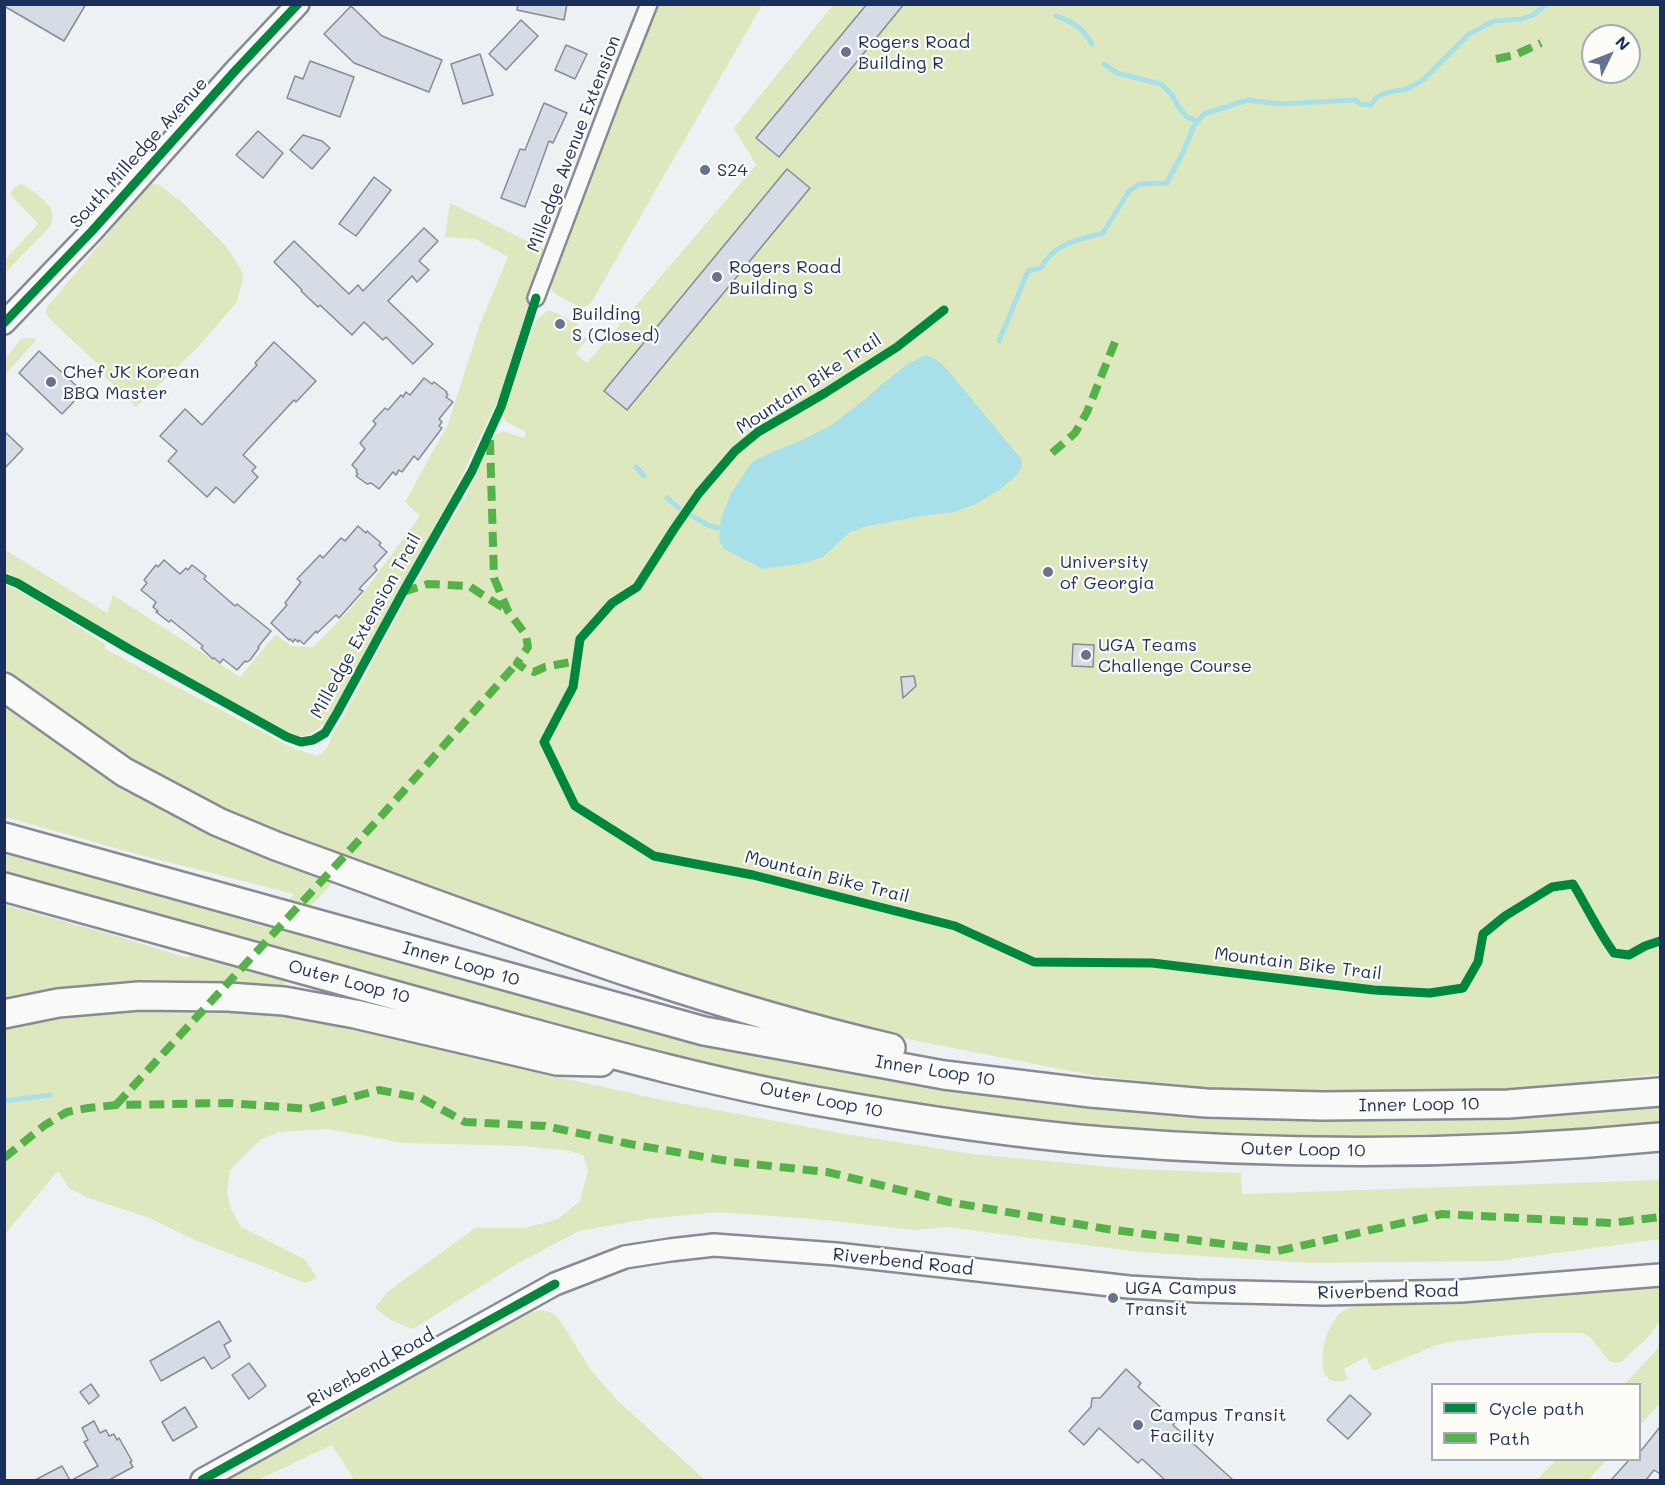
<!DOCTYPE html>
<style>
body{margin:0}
#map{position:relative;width:1665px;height:1485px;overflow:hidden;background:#eef1f4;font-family:Mali,sans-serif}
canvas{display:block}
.frame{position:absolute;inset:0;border:6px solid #1b2f5e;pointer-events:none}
.legend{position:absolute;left:1431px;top:1383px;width:210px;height:78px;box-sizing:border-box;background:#fdfcf7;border:2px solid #a3aaba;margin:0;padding:8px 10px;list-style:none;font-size:18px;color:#1b2f5e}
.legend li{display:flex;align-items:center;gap:12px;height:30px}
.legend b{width:30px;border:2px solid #a3aaba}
.north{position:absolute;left:1581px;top:24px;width:60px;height:60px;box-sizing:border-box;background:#fdfcf7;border:2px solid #a3aaba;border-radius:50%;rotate:47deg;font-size:16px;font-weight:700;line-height:24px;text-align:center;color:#1b2f5e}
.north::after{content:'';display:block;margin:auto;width:21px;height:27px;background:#657392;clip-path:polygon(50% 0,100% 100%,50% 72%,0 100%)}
</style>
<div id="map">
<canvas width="1665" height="1485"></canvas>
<div class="frame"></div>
<ul class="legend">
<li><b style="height:8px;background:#00873e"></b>Cycle path</li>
<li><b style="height:8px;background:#55b248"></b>Path</li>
</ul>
<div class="north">N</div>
</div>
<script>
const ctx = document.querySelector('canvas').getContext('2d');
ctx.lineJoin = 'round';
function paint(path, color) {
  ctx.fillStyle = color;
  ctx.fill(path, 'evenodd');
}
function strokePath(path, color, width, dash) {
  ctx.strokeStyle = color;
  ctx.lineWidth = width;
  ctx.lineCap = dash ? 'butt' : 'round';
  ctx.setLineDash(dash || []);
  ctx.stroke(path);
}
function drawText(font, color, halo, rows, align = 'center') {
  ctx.font = font + ' Mali,sans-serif';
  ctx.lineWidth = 4.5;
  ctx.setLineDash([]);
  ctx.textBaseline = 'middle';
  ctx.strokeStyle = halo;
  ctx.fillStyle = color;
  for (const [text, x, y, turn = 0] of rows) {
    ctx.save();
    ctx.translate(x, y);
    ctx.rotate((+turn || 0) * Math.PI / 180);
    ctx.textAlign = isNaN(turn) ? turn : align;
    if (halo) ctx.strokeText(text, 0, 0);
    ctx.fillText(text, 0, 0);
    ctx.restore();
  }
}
paint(new Path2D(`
 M 658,5 L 762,5 L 591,303 C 587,306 586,307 582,307 C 574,305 556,296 551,289 L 555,266 L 586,183 Z
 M 833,5 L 1660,5 L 1660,1074 L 1527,1088 L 1396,1093 L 1206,1088 L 1096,1076 L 882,1034 L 752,1002 L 351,862 L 291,929 L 986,1092 L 1660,1104 L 1660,1127 L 1444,1139 L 1292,1139 L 1170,1134 L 1046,1123 L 858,1094 L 742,1074 L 670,1057 L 492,1010 L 311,957 L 257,1010 L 296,1013 L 465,1051 L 544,1074 L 658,1099 L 840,1133 L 973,1154 L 1131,1169 L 1241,1173 L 1242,1194 L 1660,1180 L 1660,1239 L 1498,1261 L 1309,1263 L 1140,1252 L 946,1227 L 915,1230 L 824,1220 L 719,1212 L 648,1219 L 579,1231 L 520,1262 L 413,1329 L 392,1321 L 375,1308 L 387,1292 L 475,1228 L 525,1228 L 558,1219 L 580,1201 L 588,1171 L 584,1156 L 570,1151 L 524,1146 L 404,1143 L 328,1129 L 279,1132 L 260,1140 L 230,1170 L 227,1192 L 231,1209 L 241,1227 L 306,1260 L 317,1278 L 305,1283 L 195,1240 L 147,1217 L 91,1199 L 69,1188 L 58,1171 L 5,1234 L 5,1023 L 140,983 L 40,992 L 5,1000 L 5,905 L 110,934 L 188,958 L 215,931 L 181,922 L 178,924 L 5,877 L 5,848 L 267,923 L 294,894 L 148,857 L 5,817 L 5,700 L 155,801 L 257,854 L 313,873 L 236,820 L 112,755 L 39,701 L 5,668 L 5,584 L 29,596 L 105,644 L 105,649 L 293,748 L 317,756 C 333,747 326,742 336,730 L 407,598 L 468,492 L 494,435 L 503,431 L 524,438 L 526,432 L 506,422 L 503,414 L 533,327 L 537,319 L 547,311 L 552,311 L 578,324 L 575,330 L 587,339 L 576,354 L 587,363 L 756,165 L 734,128 ZM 1593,36 L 1629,36 L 1629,72 L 1593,72 Z
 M 21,184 C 28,186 48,202 51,209 C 54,216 52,223 49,228 L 5,273 L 5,260 L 38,224 L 11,195 C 11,190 16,185 21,184 Z
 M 150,184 L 158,184 L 183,203 L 225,245 L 240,267 L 243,278 L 237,302 L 199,346 L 136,407 L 104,376 L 106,372 L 52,321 L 46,314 L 47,307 Z
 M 450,203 L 546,250 L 500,396 L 453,494 L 399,589 L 328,721 C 317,730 307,740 292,735 L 110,633 L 38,589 L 5,572 L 4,549 L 107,613 L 113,595 L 240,677 L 276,634 L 291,646 L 313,647 L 355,604 L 420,516 L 405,502 L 448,424 L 480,324 L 508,257 L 476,239 L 445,237 Z
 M 33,338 L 36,340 L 5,375 L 5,359 L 21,339 Z
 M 1660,1288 L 1660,1321 L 1648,1337 L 1621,1362 L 1614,1363 L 1609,1361 L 1590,1337 L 1582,1333 L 1532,1333 L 1455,1341 L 1437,1345 L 1373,1371 L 1366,1357 L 1344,1369 L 1348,1379 C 1309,1396 1321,1326 1342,1312 C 1347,1308 1353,1307 1360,1305 Z
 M 541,1310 L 552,1313 L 560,1320 L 591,1370 L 618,1401 L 705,1480 L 354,1480 L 332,1445 L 258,1480 L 217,1480 L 322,1430 L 526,1313 Z
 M 1660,1346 L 1660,1403 L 1640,1425 L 1640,1384 L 1625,1384 Z
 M 1556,1460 L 1607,1460 L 1588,1480 L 1537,1480 Z`), '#dee8bf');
paint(new Path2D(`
 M 926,355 L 935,359 L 946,368 L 1022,460 L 1022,467 L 1017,475 L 999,490 L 974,505 L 954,512 L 922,516 L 867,526 L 850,532 L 823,557 L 804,563 L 763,569 L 724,549 L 719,539 L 721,519 L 731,493 L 752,462 L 772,452 L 800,441 L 830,426 L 867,398 L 881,385 L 909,363 Z`), '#a7e0e8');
strokePath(new Path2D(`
 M 1056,16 C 1075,22 1082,28 1092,44
 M 1104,64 L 1117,73 L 1161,84 L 1172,95 L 1178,106 L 1187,117 L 1197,121
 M 999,341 L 1028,271 L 1041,268 C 1055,243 1077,240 1103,233 L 1129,191 L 1139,184 L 1167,183 L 1184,150 L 1194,126 L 1204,114 L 1248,100 L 1279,104 L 1355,100 L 1361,104 L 1371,105 L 1377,97 L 1389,92 L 1407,89 L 1423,80 L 1469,34 L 1494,21 L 1522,19 L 1533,15 L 1546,4
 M 636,467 L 644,476
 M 667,498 L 679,508
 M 692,516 L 710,526 L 720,528
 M 4,1101 L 50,1095`), '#a7e0e8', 5);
const building = new Path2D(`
 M 4,4 L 86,4 L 64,41 L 4,6 Z
 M 518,4 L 567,4 L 564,20 L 517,10 Z
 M 867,4 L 904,4 L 779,157 L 756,138 Z
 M 351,6 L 382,36 L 442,60 L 429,92 L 354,63 L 324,34 Z
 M 521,20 L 538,36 L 506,70 L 489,54 Z
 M 566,45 L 587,54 L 575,79 L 555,70 Z
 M 480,54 L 493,95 L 463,104 L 451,64 Z
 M 310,61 L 354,77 L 340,117 L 287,98 L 295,76 L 303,79 Z
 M 544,103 L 567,113 L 553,143 L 549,141 L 525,207 L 501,198 L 520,149 L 525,150 Z
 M 258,131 L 283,153 L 263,178 L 236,155 Z
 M 303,135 L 322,141 L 330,148 L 312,169 L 290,150 Z
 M 787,169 L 810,188 L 627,410 L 604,391 Z
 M 374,177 L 391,190 L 356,236 L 339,224 Z
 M 424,228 L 438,241 L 419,261 L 429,270 L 417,282 L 412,276 L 388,301 L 433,344 L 413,364 L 386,337 L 383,340 L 364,322 L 352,335 L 320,305 L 318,307 L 301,291 L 302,290 L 274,262 L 294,241 L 349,294 L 358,285 L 363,291 Z
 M 274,342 L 316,381 L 296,402 L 294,400 L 243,455 L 256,467 L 252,471 L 258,477 L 234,503 L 216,487 L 207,497 L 168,461 L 177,451 L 160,436 L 185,409 L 202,425 L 257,365 L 255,363 Z
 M 39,351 L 83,392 L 62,414 L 19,373 Z
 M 424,378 L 432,384 L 434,382 L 447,392 L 446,393 L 448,395 L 446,397 L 453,402 L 439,419 L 442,422 L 439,426 L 442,428 L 418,460 L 414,456 L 402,472 L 399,470 L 396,475 L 393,472 L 379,489 L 371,483 L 367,484 L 356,476 L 358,474 L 356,472 L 357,470 L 352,465 L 365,449 L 360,443 L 376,424 L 373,421 L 385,408 L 388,410 L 401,395 L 403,397 L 406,392 L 410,395 Z
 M 4,431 L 23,449 L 4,469 Z
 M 358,526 L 366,533 L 367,531 L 381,543 L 379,545 L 387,552 L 374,566 L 377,570 L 359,589 L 363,591 L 339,618 L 336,615 L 317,633 L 316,631 L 304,644 L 299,640 L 298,642 L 295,639 L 293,642 L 290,639 L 289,640 L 271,623 L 287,605 L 285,603 L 301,582 L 297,579 L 320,555 L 323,558 L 341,538 L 345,541 Z
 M 164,560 L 180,574 L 186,568 L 188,570 L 192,565 L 206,576 L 204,579 L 235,606 L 237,604 L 271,631 L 258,647 L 259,648 L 250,660 L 247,662 L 245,661 L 237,670 L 223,659 L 220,663 L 214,658 L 213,659 L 201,648 L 203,646 L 171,620 L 169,622 L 156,612 L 158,611 L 153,607 L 156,602 L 141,590 L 147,583 L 144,580 L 156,565 L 158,567 Z
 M 1073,644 L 1094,645 L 1093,667 L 1072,666 Z
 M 914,676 L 916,686 L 903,698 L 901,677 Z
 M 219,1321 L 231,1341 L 224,1345 L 230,1357 L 212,1369 L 204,1357 L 161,1381 L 150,1361 Z
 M 249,1363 L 266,1386 L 249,1399 L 232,1375 Z
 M 1126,1369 L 1141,1383 L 1138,1387 L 1176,1421 L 1173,1425 L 1233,1480 L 1165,1480 L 1142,1459 L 1138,1463 L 1099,1428 L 1084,1445 L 1069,1431 L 1091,1407 L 1092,1398 L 1100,1398 Z
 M 91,1384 L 99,1396 L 89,1404 L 80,1392 Z
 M 1350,1395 L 1371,1414 L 1348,1439 L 1327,1420 Z
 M 185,1407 L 197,1427 L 173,1441 L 162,1422 Z
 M 94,1421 L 100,1433 L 106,1430 L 109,1436 L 114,1434 L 117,1440 L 119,1438 L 132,1461 L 130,1462 L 133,1467 L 109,1480 L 72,1480 L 98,1466 L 84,1442 L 88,1440 L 82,1428 Z
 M 1660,1427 L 1660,1474 L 1654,1470 L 1646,1480 L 1611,1480 L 1629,1460 L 1640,1460 L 1640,1452 Z
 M 62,1466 L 70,1480 L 35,1480 Z`);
paint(building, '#d5dce6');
strokePath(building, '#868b95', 1.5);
const street = new Path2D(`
 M 536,298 L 612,97 L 649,4`);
const secondary = new Path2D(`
 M 4,323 L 92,231 L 235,71 L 298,4
 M 202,1480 L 555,1284 L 625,1257 L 670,1250 L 714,1245 L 836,1254 L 1129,1287 L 1197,1291 L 1324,1294 L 1461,1291 L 1660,1275`);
const highway = new Path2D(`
 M 4,687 L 124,772 L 218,822 L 276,846 C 479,919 681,999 891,1048
 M 4,837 L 704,1031 L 944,1075 L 1091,1093 L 1206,1103 L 1322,1106 L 1508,1104 L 1660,1092
 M 4,887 C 160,930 315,973 470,1016 C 585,1047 699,1080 816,1101 C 910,1118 1006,1133 1102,1141 C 1288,1156 1475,1155 1660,1137
 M 4,1014 L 58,1003 L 139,996 L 228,997 L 284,1001 L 355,1014 L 557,1061 L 601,1062`);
strokePath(street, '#868b95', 20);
strokePath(secondary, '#868b95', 26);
strokePath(highway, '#868b95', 32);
strokePath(street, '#f9faf8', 15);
strokePath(secondary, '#f9faf8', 21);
strokePath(highway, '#f9faf8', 27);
strokePath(new Path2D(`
 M 1496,59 L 1515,55 L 1541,43
 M 490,440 L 494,578 L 508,611 L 526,635 L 528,647 L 517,663 L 525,669 L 534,672 L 545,667 L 576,661
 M 1052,453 L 1075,433 L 1087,412 L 1115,342
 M 403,592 L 428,584 L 469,586 L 508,611
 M 116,1105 L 384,813 L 517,663
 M 4,1158 L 45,1125 L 67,1112 L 88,1108 L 116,1105 L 229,1103 L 309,1109 L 379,1090 L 421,1098 L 465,1122 L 545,1126 L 630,1144 L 733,1162 L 827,1172 L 949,1202 L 1107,1229 L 1278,1251 L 1442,1214 L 1612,1223 L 1660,1217`), '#55b248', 8, [15, 8]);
strokePath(new Path2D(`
 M 944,310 L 897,347 L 825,393 L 758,432 L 735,451 L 699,493 L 674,529 L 637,587 L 612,603 L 580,639 L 573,687 L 544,742 L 575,806 L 654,856 L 753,875 L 955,926 L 1034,962 L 1152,963 L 1374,990 L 1430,993 L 1463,988 L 1478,962 L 1483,934 L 1505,916 L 1552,887 L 1573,884 C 1587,907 1598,931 1614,953 L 1629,955 L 1645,946 L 1660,941
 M 4,323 L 92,231 L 235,71 L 298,4
 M 4,578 L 17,583 L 129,649 L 287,737 L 301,742 L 313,740 L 325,733 L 337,713 L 403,592 L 472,471 L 501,407 L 536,298
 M 202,1480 L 555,1284`), '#00873e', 9);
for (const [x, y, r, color] of [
 [846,52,6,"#657392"],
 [705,170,6,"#657392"],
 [717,277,6,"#657392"],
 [560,324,6,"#657392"],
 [51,382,6,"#657392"],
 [1048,572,6,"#657392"],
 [1086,655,6,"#657392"],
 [1113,1298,6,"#657392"],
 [1138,1425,6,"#657392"]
]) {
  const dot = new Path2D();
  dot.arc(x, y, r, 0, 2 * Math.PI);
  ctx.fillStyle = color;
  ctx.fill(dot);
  strokePath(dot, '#fdfcf7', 2);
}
drawText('18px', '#1b2f5e', '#fdfcf7', [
 ["Rogers Road",858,42],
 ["Building R",858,63],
 ["S24",717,170],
 ["Rogers Road",729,267],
 ["Building S",729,288],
 ["Building",572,314],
 ["S (Closed)",572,335],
 ["Chef JK Korean",63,372],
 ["BBQ Master",63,393],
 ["University",1060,562],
 ["of Georgia",1060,583],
 ["UGA Teams",1098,645],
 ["Challenge Course",1098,666],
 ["UGA Campus",1125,1288],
 ["Transit",1125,1309],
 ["Campus Transit",1150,1415],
 ["Facility",1150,1436]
], 'left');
drawText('18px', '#1b2f5e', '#fdfcf7', [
 ["Milledge Avenue Extension",574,144,-69],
 ["South Milledge Avenue",139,153,-48],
 ["Mountain Bike Trail",809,384,-33],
 ["Milledge Extension Trail",366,626,-61],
 ["Mountain Bike Trail",827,877,14],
 ["Inner Loop 10",461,964,16],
 ["Mountain Bike Trail",1298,964,7],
 ["Outer Loop 10",349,982,15],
 ["Inner Loop 10",935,1071,9],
 ["Outer Loop 10",821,1100,11],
 ["Inner Loop 10",1419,1105,-1],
 ["Outer Loop 10",1303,1150,1],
 ["Riverbend Road",903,1262,6],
 ["Riverbend Road",1388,1292,-1],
 ["Riverbend Road",371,1368,-29]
]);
</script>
